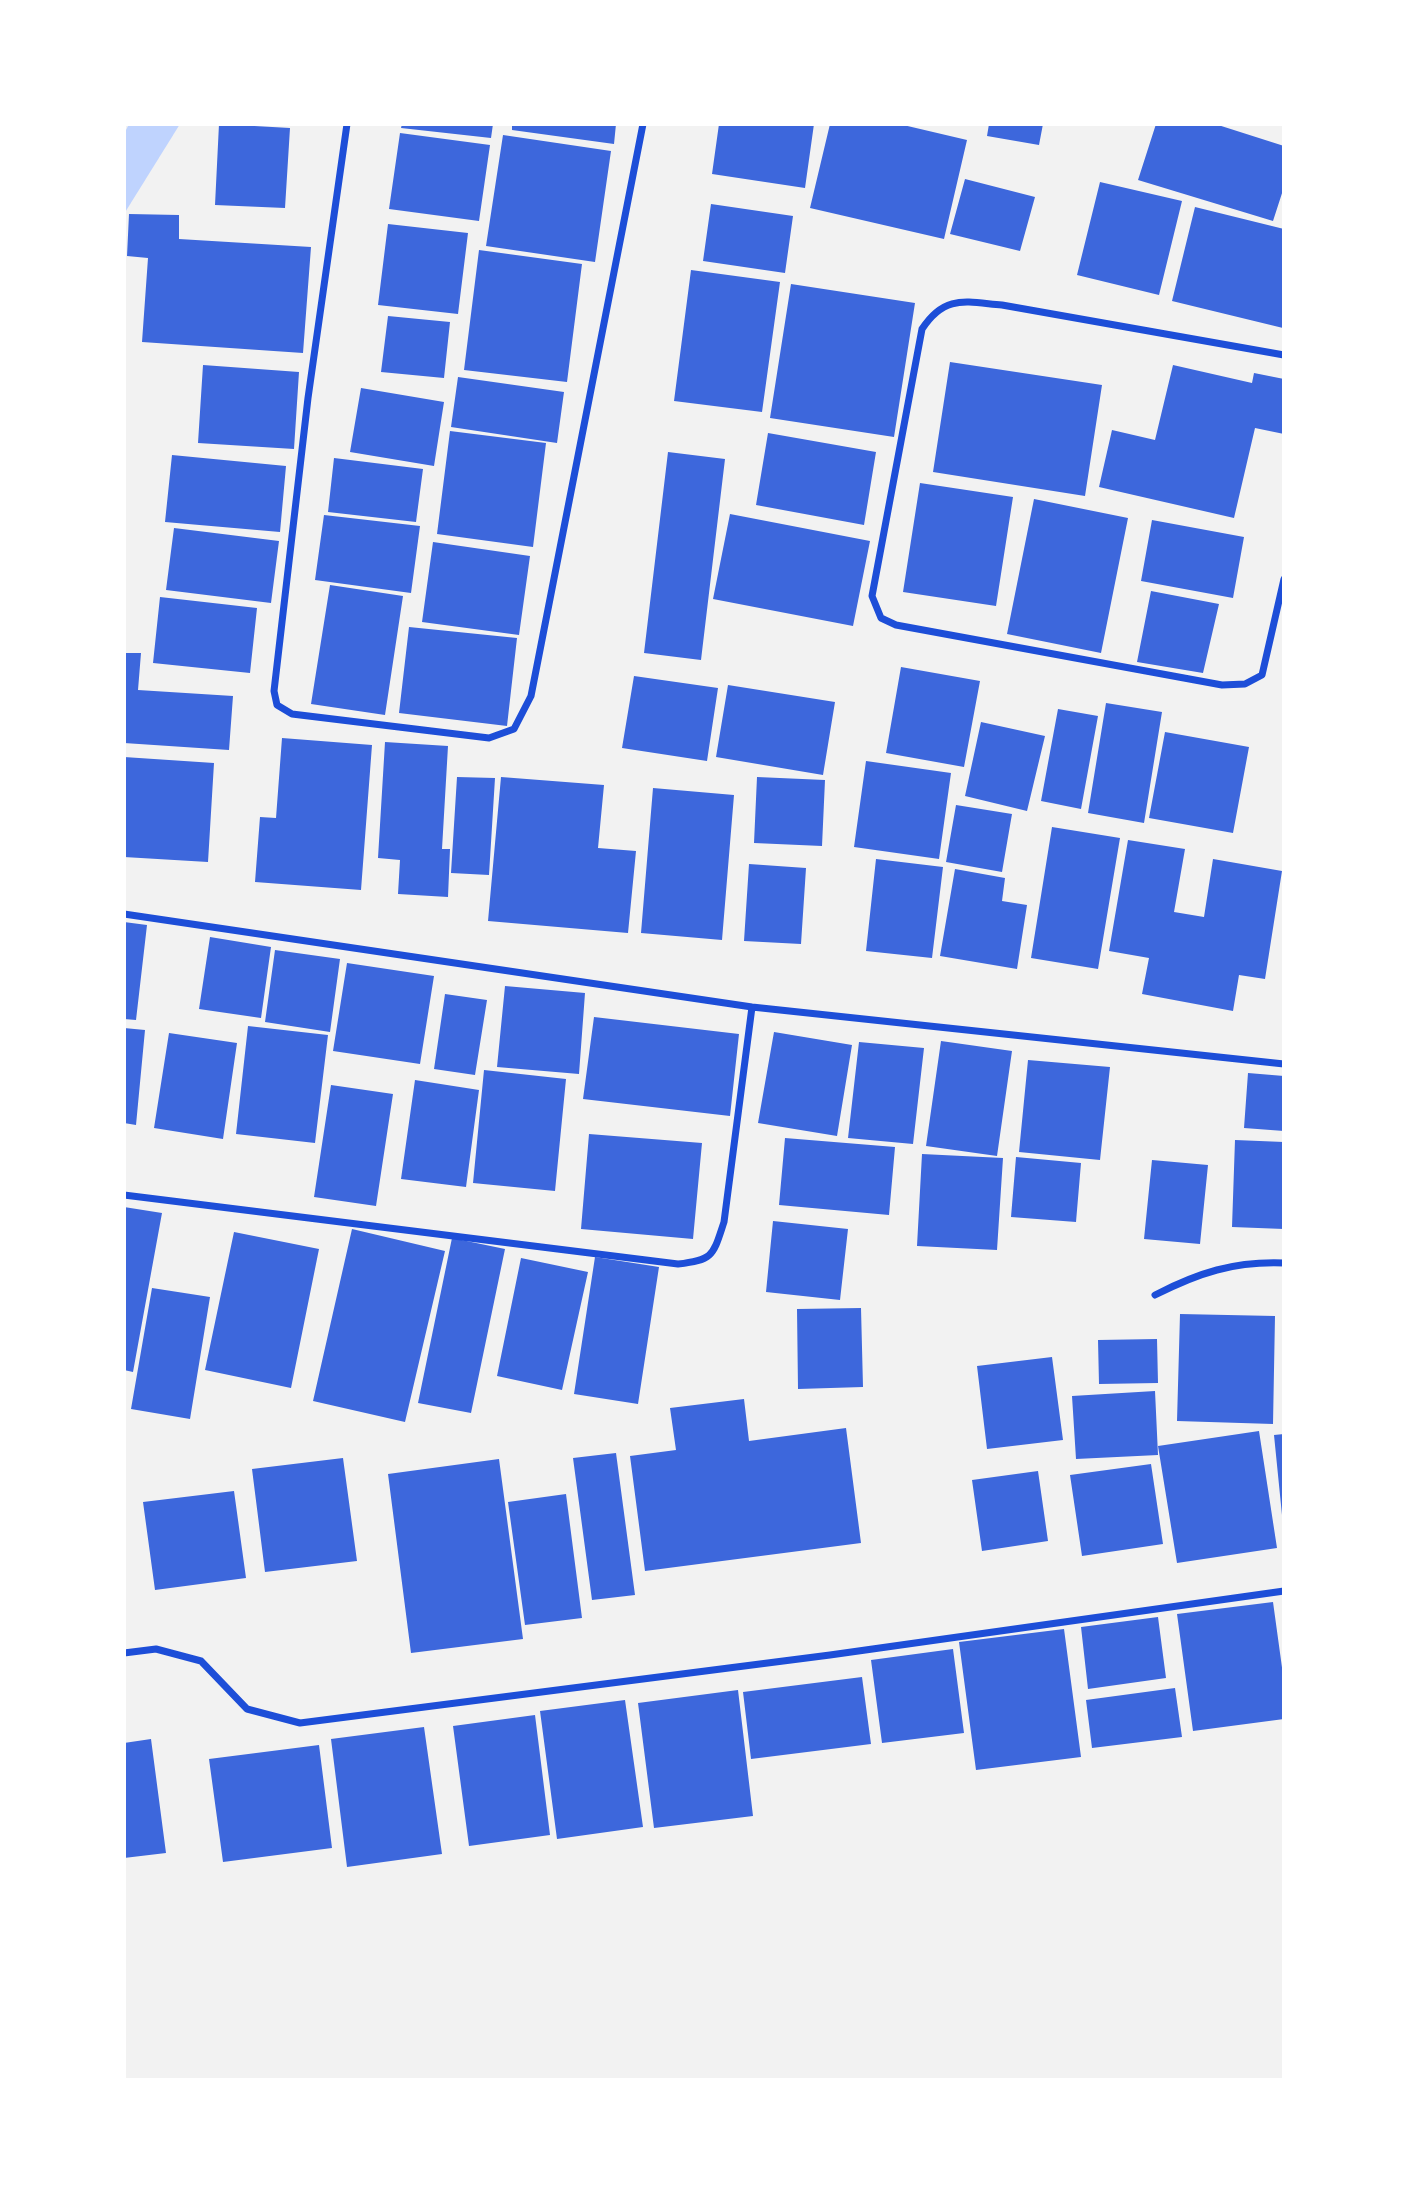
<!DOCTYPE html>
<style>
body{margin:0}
#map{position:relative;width:1408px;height:2204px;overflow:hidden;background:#f2f2f2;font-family:"Noto Sans",sans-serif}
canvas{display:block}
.frame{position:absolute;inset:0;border:126px solid #fff;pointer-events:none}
</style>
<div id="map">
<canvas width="1408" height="2204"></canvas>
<div class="frame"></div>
</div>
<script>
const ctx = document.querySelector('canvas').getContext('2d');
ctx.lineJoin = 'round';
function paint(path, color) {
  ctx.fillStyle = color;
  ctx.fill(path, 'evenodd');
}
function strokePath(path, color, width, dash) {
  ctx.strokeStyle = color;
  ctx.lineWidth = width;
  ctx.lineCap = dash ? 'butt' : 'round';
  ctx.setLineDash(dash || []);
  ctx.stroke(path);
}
paint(new Path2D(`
 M 129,124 L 180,124 L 124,214 L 124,134 Z`), '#bfd3fe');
paint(new Path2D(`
 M 219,124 L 290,128 L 285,208 L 215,205 Z
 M 402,124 L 493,124 L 491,138 L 401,128 Z
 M 512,124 L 616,124 L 614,144 L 512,130 Z
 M 719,124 L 814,124 L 805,188 L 712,174 Z
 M 830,124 L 899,124 L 967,140 L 944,239 L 810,208 Z
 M 989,124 L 1043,124 L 1039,145 L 987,136 Z
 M 1156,124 L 1215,124 L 1284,146 L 1284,187 L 1273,221 L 1138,180 Z
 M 400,133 L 490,145 L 479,221 L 389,209 Z
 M 503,135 L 611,151 L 595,262 L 486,246 Z
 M 965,179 L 1035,197 L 1020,251 L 950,234 Z
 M 1100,182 L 1182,201 L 1159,295 L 1077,275 Z
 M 711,204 L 793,216 L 785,273 L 703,261 Z
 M 1195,207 L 1284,229 L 1283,328 L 1172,301 Z
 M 129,214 L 179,215 L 179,239 L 311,247 L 303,353 L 142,342 L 148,258 L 127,256 Z
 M 388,224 L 468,233 L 458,314 L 378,305 Z
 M 479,250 L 582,264 L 567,382 L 464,370 Z
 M 691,270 L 780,282 L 762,412 L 674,401 Z
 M 791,284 L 915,303 L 894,437 L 770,418 Z
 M 388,316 L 450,322 L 444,378 L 381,372 Z
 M 950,362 L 1102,385 L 1085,496 L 933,472 Z
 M 203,365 L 299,372 L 294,449 L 198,443 Z
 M 1173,365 L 1252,383 L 1254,373 L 1284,379 L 1284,434 L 1255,428 L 1234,518 L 1099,487 L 1112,430 L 1155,440 Z
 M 458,377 L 564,392 L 557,443 L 451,427 Z
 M 361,388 L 444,402 L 434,466 L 350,452 Z
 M 450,431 L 546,443 L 533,547 L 437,534 Z
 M 768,433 L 876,452 L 864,525 L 756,505 Z
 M 668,452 L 725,459 L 701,660 L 644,653 Z
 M 172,455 L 286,466 L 280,532 L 165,522 Z
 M 334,458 L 423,469 L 416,522 L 328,512 Z
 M 920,483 L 1013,497 L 996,606 L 903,592 Z
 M 1034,499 L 1128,518 L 1101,653 L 1007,634 Z
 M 730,514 L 870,541 L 853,626 L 713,599 Z
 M 324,515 L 420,526 L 411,593 L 315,580 Z
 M 1152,520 L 1244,537 L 1233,598 L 1141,581 Z
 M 174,528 L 279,541 L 271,603 L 166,590 Z
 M 433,542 L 530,556 L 519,635 L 422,622 Z
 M 330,585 L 403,596 L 385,715 L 311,704 Z
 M 1151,591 L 1219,604 L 1203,673 L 1137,662 Z
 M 160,597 L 257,608 L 250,673 L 153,663 Z
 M 409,627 L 517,638 L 507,726 L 399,713 Z
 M 124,653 L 141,653 L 138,690 L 233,696 L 229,750 L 124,743 Z
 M 901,667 L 980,681 L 964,767 L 886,753 Z
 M 634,676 L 718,688 L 707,761 L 622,748 Z
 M 728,685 L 835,702 L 823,775 L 716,757 Z
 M 1106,703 L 1162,712 L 1144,823 L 1088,813 Z
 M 1058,709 L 1098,716 L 1081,809 L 1041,801 Z
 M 981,722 L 1045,736 L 1027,811 L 965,796 Z
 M 1165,732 L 1249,747 L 1233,833 L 1149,818 Z
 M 282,738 L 372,745 L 361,890 L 255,882 L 260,817 L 276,818 Z
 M 385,742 L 448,746 L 442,849 L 450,849 L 448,897 L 398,894 L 400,860 L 378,858 Z
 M 124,757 L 214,763 L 208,862 L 124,857 Z
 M 866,761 L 951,773 L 939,859 L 854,847 Z
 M 457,777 L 495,778 L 489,875 L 451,873 Z
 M 501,777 L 604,785 L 598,848 L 636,851 L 628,933 L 488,921 Z
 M 757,777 L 825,780 L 822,846 L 754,843 Z
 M 653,788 L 734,795 L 722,940 L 641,933 Z
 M 956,805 L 1012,814 L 1002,872 L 946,862 Z
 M 1052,827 L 1120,838 L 1098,969 L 1031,958 Z
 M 1128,840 L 1185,849 L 1174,912 L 1204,917 L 1213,859 L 1282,871 L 1265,979 L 1239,975 L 1233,1011 L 1142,994 L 1149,958 L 1109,951 Z
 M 876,859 L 943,867 L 932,958 L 866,951 Z
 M 749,864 L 806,868 L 801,944 L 744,941 Z
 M 955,869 L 1005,878 L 1002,901 L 1027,905 L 1017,969 L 940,956 Z
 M 124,922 L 147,925 L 136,1020 L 124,1019 Z
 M 210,937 L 271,947 L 261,1018 L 199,1009 Z
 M 275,950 L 340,959 L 330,1032 L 265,1022 Z
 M 347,963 L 434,976 L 420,1064 L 333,1051 Z
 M 505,986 L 585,993 L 579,1074 L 497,1067 Z
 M 445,994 L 487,1000 L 475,1075 L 434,1069 Z
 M 594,1017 L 739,1034 L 730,1116 L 583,1099 Z
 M 248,1026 L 328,1035 L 315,1143 L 236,1134 Z
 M 124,1028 L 145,1030 L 136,1125 L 124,1123 Z
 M 774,1032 L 852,1045 L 837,1136 L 758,1123 Z
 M 169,1033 L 237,1043 L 223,1139 L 154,1128 Z
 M 941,1041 L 1012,1051 L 997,1156 L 926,1146 Z
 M 859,1042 L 924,1048 L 913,1144 L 848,1138 Z
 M 1028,1060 L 1110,1067 L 1100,1160 L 1019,1152 Z
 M 484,1070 L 566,1079 L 555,1191 L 473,1183 Z
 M 1248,1073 L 1284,1076 L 1284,1131 L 1244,1128 Z
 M 415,1080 L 479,1090 L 466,1187 L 401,1179 Z
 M 331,1085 L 393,1094 L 376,1206 L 314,1197 Z
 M 589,1134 L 702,1143 L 693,1239 L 581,1229 Z
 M 785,1138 L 895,1147 L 889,1215 L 779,1205 Z
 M 1235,1140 L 1284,1142 L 1284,1229 L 1232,1227 Z
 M 922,1154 L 1003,1158 L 997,1250 L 917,1246 Z
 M 1016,1157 L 1081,1163 L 1076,1222 L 1011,1217 Z
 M 1152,1160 L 1208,1165 L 1200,1244 L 1144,1239 Z
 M 124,1207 L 162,1213 L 133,1372 L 124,1370 Z
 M 773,1221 L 848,1229 L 840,1300 L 766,1292 Z
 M 352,1229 L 445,1251 L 405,1422 L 313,1401 Z
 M 234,1232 L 319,1249 L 291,1388 L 205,1370 Z
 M 452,1238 L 505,1249 L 471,1413 L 418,1403 Z
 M 595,1257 L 659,1267 L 638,1404 L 574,1394 Z
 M 521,1258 L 588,1272 L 562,1390 L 497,1376 Z
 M 152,1288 L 210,1297 L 190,1419 L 131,1409 Z
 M 861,1308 L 863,1387 L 798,1389 L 797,1309 Z
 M 1180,1314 L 1275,1316 L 1273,1424 L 1177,1421 Z
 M 1157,1339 L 1158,1383 L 1099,1384 L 1098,1340 Z
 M 1052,1357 L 1063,1440 L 987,1449 L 977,1366 Z
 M 1155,1391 L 1158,1455 L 1076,1459 L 1072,1396 Z
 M 744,1399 L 749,1441 L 846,1428 L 861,1543 L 645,1571 L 630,1456 L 676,1450 L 670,1408 Z
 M 1259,1431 L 1277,1548 L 1177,1563 L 1158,1446 Z
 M 1284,1434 L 1284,1515 L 1282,1515 L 1274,1435 Z
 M 616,1453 L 635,1595 L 592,1600 L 573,1458 Z
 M 343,1458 L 357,1561 L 265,1572 L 252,1469 Z
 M 499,1459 L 523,1639 L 411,1653 L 388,1474 Z
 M 1151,1464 L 1163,1544 L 1082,1556 L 1070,1475 Z
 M 1038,1471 L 1048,1541 L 982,1551 L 972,1480 Z
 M 234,1491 L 246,1578 L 155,1590 L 143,1502 Z
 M 566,1494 L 582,1618 L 525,1625 L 508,1502 Z
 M 1273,1602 L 1284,1682 L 1284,1719 L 1193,1731 L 1177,1614 Z
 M 1158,1617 L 1166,1678 L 1088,1689 L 1081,1627 Z
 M 1064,1629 L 1081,1757 L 976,1770 L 959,1642 Z
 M 953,1649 L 964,1733 L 882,1743 L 871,1660 Z
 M 862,1677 L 871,1744 L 751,1759 L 743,1692 Z
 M 1175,1688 L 1182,1737 L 1092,1748 L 1086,1700 Z
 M 738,1690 L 753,1816 L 654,1828 L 638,1703 Z
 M 625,1700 L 643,1827 L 557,1839 L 540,1711 Z
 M 535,1715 L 550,1835 L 469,1846 L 453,1726 Z
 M 424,1727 L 442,1854 L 347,1867 L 331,1739 Z
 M 151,1739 L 166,1853 L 124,1858 L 124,1743 Z
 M 319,1745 L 332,1848 L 223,1862 L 209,1759 Z`), '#3d67dc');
strokePath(new Path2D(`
 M 347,124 L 308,398 L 274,691 L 277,705 L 292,714 L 489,738 L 514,729 L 531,696 L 643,124
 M 1284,355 L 1002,305 C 966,302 945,294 922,329 L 872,596 L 881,618 L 896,625 L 1222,685 L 1245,684 L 1262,675 L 1284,579
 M 124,914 L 752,1007 L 1284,1064
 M 124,1195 L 678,1264 C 714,1260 713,1255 724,1222 L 752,1007
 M 1155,1295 C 1198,1273 1234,1261 1284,1263
 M 124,1653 L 156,1649 L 201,1661 L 247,1709 L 300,1723 L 830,1655 L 1284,1591`), '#1d4ed8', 7);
</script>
